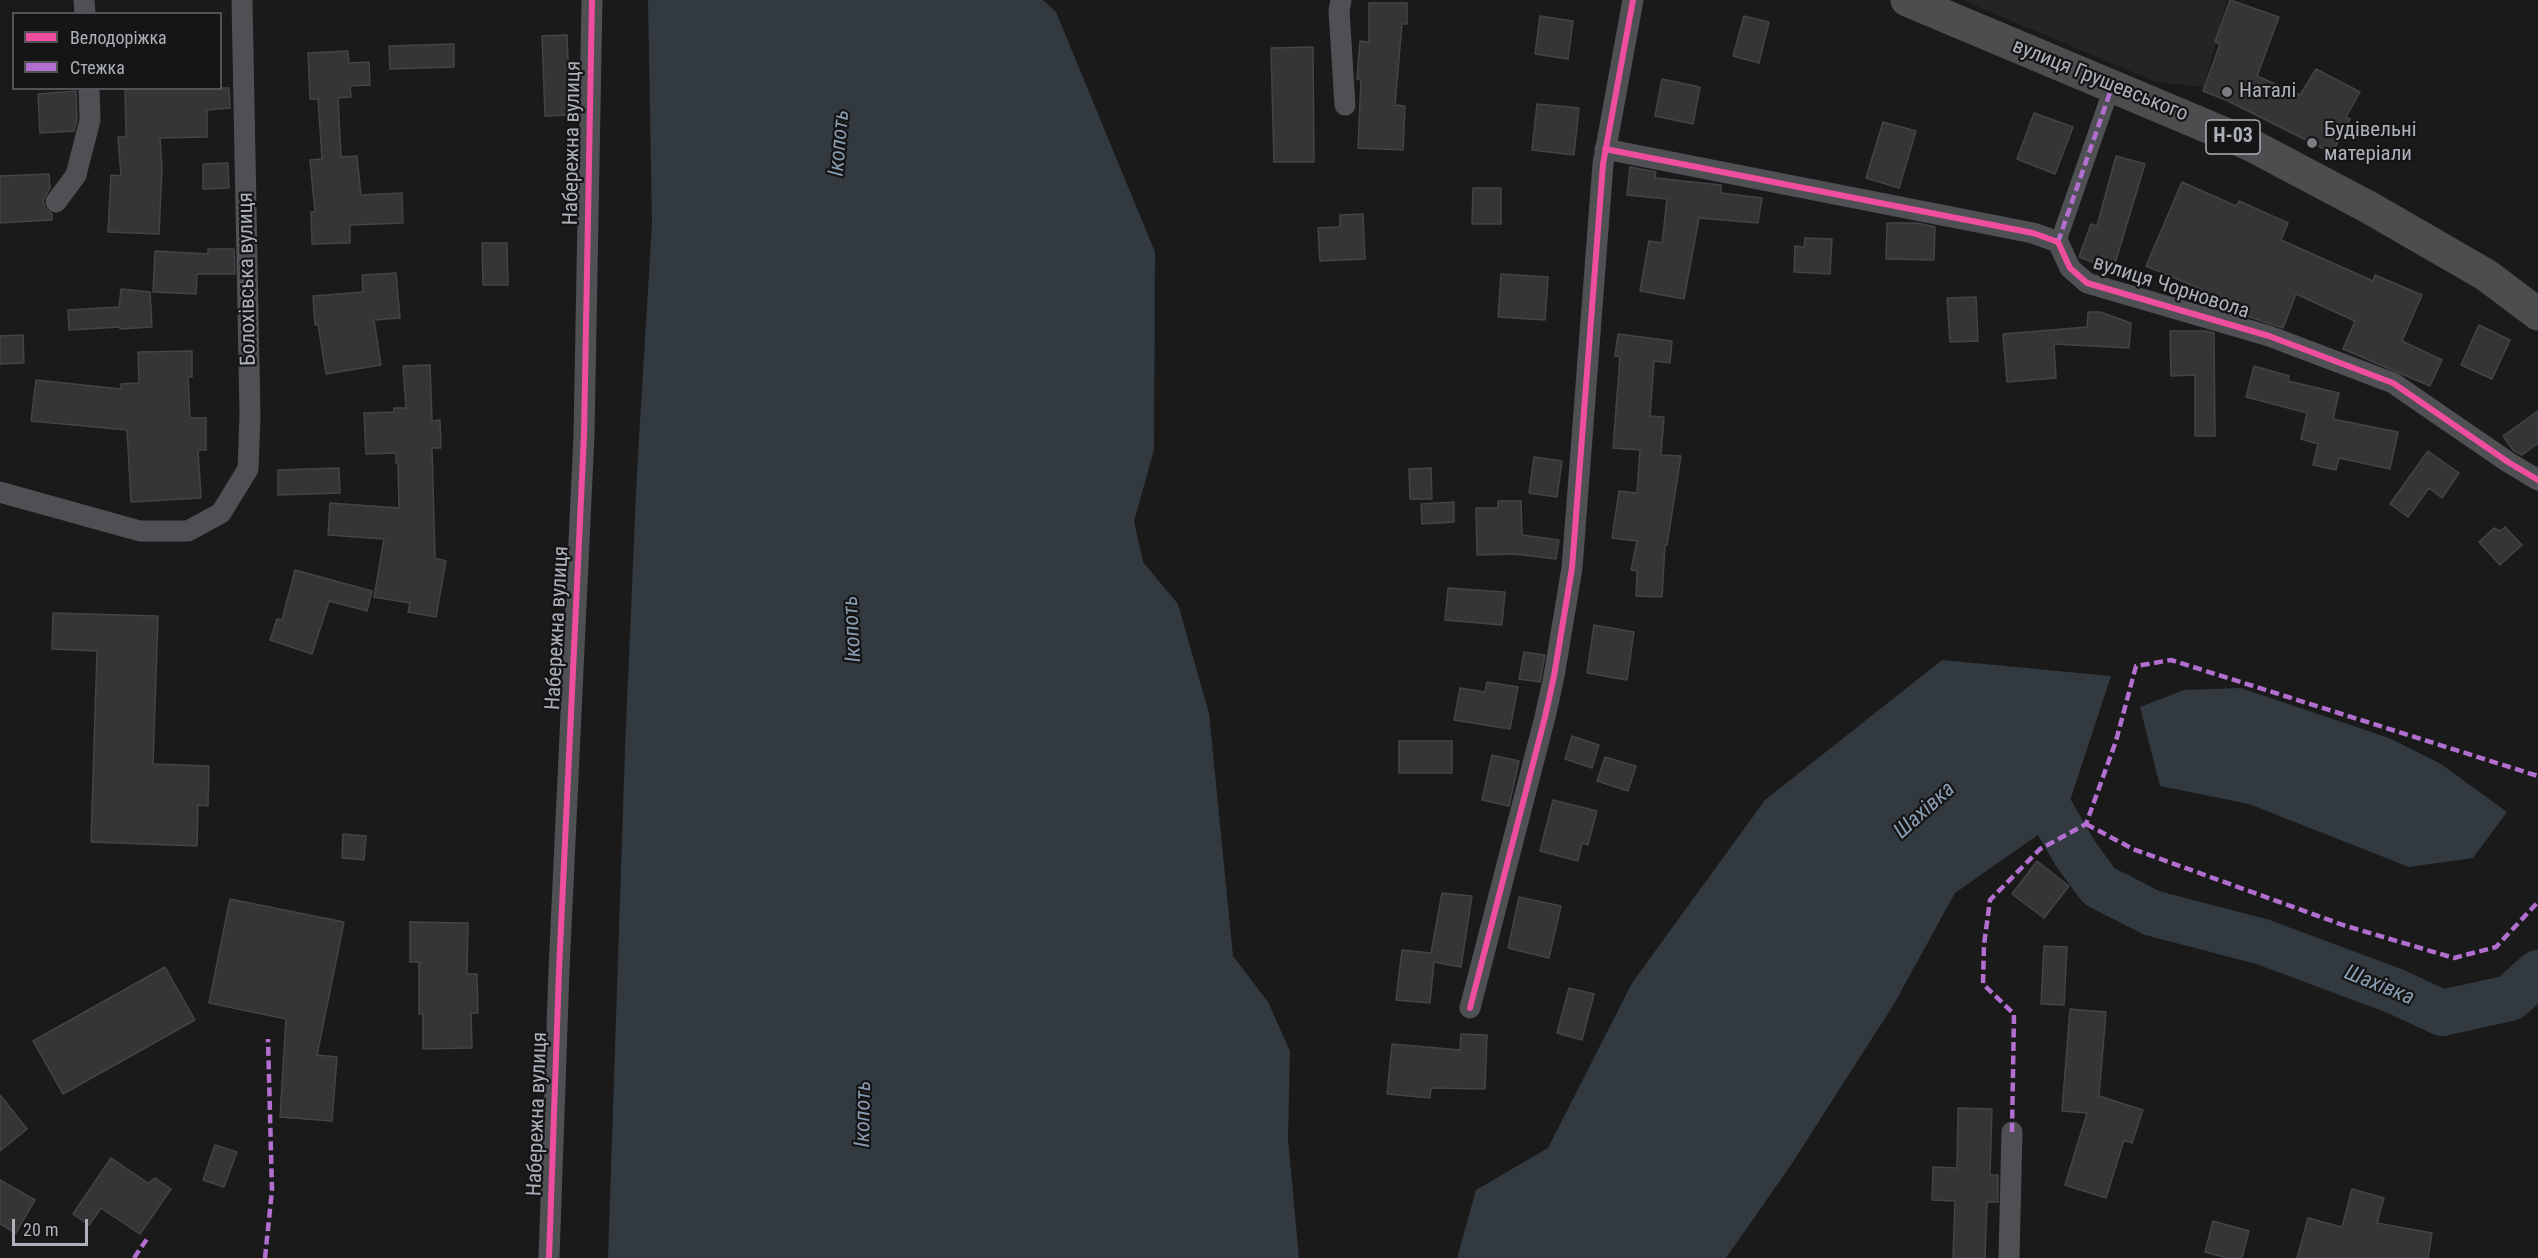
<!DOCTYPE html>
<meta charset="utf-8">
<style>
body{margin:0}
#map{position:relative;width:2538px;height:1258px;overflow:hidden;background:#1a1a1b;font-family:"Roboto Condensed",sans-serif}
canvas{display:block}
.legend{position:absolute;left:12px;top:12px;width:210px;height:78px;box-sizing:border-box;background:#151516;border:2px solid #525358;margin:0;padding:8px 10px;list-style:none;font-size:18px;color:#adb1ba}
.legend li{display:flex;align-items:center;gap:12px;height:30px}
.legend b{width:30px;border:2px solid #525358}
.scale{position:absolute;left:12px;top:1219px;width:76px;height:27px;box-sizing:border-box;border:3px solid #adb1ba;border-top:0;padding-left:8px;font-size:18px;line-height:21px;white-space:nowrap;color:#adb1ba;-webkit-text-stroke:4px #151516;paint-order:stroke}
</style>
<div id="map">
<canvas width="2538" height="1258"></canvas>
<ul class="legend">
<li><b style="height:8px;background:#ef4d9e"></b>Велодоріжка</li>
<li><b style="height:8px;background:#b36fd0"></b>Стежка</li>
</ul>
<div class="scale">20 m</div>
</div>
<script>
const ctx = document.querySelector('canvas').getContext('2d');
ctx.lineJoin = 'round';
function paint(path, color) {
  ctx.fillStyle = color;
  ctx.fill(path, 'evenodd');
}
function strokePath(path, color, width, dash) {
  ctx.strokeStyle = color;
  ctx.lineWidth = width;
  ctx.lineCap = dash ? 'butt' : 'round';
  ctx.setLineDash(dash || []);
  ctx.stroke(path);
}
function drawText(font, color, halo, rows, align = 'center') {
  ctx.font = font + ' "Roboto Condensed",sans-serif';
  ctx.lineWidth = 4.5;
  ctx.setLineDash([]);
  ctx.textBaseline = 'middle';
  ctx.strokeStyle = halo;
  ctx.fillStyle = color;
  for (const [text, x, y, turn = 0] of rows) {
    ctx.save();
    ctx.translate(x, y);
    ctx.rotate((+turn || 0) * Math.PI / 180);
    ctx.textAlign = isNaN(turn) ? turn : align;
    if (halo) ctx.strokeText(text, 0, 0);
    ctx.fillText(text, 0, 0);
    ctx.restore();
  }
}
paint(new Path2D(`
 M 1962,0 L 2227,0 L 2204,87 L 2156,82 Z`), '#242426');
paint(new Path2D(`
 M 648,0 L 1043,0 L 1056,12 L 1155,252 L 1154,450 L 1134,521 L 1143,562 L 1178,604 L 1209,713 L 1233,956 L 1268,1002 L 1290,1051 L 1288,1139 L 1299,1258 L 608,1258 L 625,749 L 637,471 L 652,224 Z
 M 1942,660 L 2111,676 L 2065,816 L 1955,893 L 1894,1004 L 1791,1165 L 1726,1258 L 1457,1258 L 1476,1190 L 1548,1148 L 1632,983 L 1765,800 Z
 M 2241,688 L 2389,738 L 2441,764 L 2507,812 L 2473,858 L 2409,867 L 2249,804 L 2160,786 L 2140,707 L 2184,690 Z`), '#32393f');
strokePath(new Path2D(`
 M 2013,784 L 2038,789 L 2075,853 L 2099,886 L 2152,913 L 2263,942 L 2397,992 L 2442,1013 L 2510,998 L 2538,973`), '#32393f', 46);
const building = new Path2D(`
 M 2230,0 L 2279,17 L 2257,76 L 2300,95 L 2316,69 L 2360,92 L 2346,117 L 2350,119 L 2332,153 L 2226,100 L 2203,91 L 2220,44 L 2215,42 Z
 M 1369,3 L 1407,3 L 1407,24 L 1402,24 L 1395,105 L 1405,106 L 1403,150 L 1358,148 L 1361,80 L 1357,79 L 1360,41 L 1369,42 Z
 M 1540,16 L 1573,21 L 1568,59 L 1535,54 Z
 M 1744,16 L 1769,22 L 1759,63 L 1733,56 Z
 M 567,35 L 570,115 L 545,116 L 542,36 Z
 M 454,44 L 454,67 L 390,69 L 389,46 Z
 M 1313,47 L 1314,162 L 1274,162 L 1271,48 Z
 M 348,51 L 349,63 L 369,62 L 370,85 L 350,86 L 351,97 L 338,98 L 341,157 L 357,156 L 361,195 L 402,193 L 403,223 L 350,225 L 350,243 L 312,244 L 311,212 L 315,212 L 310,160 L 322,159 L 318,99 L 310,99 L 308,53 Z
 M 1662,79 L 1700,87 L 1693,124 L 1655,116 Z
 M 125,88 L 229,88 L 230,108 L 207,110 L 207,137 L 160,138 L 162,169 L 159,234 L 108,232 L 111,175 L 121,176 L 118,137 L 126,137 Z
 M 76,91 L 77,119 L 74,131 L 40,133 L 38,94 Z
 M 1537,104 L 1579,108 L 1574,155 L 1532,150 Z
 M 2034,113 L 2073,127 L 2055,174 L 2017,159 Z
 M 1883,122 L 1916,131 L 1899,188 L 1866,178 Z
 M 2116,156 L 2145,164 L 2113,270 L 2079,257 L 2091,224 L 2097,226 Z
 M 228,163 L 229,188 L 203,189 L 203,164 Z
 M 1630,167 L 1656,172 L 1655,178 L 1721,185 L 1721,193 L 1762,198 L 1758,223 L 1699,218 L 1684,299 L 1640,291 L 1649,241 L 1662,243 L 1667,199 L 1627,195 Z
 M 49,174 L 50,188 L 43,201 L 45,208 L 52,214 L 52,220 L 0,223 L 0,176 Z
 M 2182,182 L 2236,206 L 2239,201 L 2288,223 L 2281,240 L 2373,281 L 2375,275 L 2422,295 L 2402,341 L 2442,360 L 2430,386 L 2343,349 L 2355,321 L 2296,294 L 2283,328 L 2234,312 L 2197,296 L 2201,289 L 2146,266 Z
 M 1473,188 L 1501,188 L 1501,224 L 1472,224 Z
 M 1363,214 L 1365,259 L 1320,261 L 1318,228 L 1340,227 L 1340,215 Z
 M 1887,223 L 1917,223 L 1935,227 L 1934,260 L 1886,259 Z
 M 1805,238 L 1832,239 L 1830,274 L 1794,272 L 1795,246 L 1804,247 Z
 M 482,243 L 507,243 L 508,285 L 483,285 Z
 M 208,249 L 234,249 L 235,274 L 197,274 L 196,294 L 153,292 L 155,251 L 208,254 Z
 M 396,273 L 400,318 L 374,320 L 381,365 L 326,374 L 318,324 L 315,325 L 313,296 L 363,292 L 362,275 Z
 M 1501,274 L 1548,277 L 1545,320 L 1498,317 Z
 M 121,289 L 150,292 L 152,327 L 120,329 L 120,327 L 69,330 L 68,310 L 119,307 Z
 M 1976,297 L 1978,341 L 1950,342 L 1947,298 Z
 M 2088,312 L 2100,312 L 2131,323 L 2129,348 L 2054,344 L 2056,378 L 2007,382 L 2003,334 L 2087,327 Z
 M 2479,325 L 2510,340 L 2492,379 L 2461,365 Z
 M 2170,331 L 2206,331 L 2214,333 L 2215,436 L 2195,436 L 2195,375 L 2171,376 Z
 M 1618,334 L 1672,341 L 1670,363 L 1654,361 L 1650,416 L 1664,417 L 1661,455 L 1681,456 L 1667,545 L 1665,545 L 1662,597 L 1636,596 L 1637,571 L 1631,570 L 1637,541 L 1612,538 L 1619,491 L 1637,493 L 1640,450 L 1613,448 L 1620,357 L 1615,356 Z
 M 23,335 L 24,363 L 0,364 L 0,336 Z
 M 192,351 L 192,377 L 188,377 L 190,418 L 206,418 L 206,450 L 198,450 L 201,498 L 131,502 L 127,430 L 31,421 L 36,380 L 121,389 L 121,384 L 139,383 L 138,352 Z
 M 430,365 L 432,421 L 440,420 L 441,448 L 432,448 L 435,558 L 446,561 L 436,617 L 408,612 L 410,603 L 374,597 L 384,539 L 328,535 L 330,503 L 399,508 L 398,463 L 396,463 L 396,453 L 366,454 L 364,413 L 394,412 L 394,408 L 406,408 L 403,366 Z
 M 2254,366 L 2289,376 L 2288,381 L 2339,393 L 2333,419 L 2398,432 L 2390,469 L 2339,458 L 2336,470 L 2313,465 L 2318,444 L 2301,439 L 2307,413 L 2246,397 Z
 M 2538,411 L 2538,443 L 2522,455 L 2513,450 L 2503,436 Z
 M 2428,451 L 2459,473 L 2442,498 L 2429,488 L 2408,517 L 2390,504 Z
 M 1534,457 L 1562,461 L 1557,497 L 1529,493 Z
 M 339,468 L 340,493 L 278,495 L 278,470 Z
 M 1431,468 L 1432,499 L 1410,499 L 1409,469 Z
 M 1498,501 L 1521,501 L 1522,535 L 1559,540 L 1556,559 L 1514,554 L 1477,555 L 1476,508 L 1498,508 Z
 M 1454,502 L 1454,522 L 1422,524 L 1421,504 Z
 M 2505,527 L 2522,545 L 2500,565 L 2479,542 L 2494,528 L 2500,531 Z
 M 295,570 L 372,591 L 367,611 L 329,601 L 312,654 L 270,640 L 277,619 L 282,620 Z
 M 1448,588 L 1505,592 L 1502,625 L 1445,620 Z
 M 53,613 L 158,616 L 153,764 L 209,766 L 208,806 L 198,805 L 197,846 L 91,842 L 97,651 L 52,649 Z
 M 1594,625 L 1634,632 L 1627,680 L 1587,673 Z
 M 1524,652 L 1545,655 L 1540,682 L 1519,679 Z
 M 1487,682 L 1518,687 L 1510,729 L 1454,720 L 1460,688 L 1485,692 Z
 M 1572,736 L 1599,745 L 1592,768 L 1565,759 Z
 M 1399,741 L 1452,741 L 1452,773 L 1399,773 Z
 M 1492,755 L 1519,761 L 1509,806 L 1482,800 Z
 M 1605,757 L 1636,766 L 1628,791 L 1597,781 Z
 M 1553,800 L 1597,811 L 1588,845 L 1582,843 L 1578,861 L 1540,851 Z
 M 343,834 L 366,836 L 364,860 L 342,858 Z
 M 2037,861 L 2069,886 L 2044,918 L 2012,894 Z
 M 1442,893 L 1472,896 L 1461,967 L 1434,962 L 1430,1003 L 1396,1000 L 1402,950 L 1431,953 Z
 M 1519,897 L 1561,906 L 1549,958 L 1508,948 Z
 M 230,899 L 344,922 L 317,1055 L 337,1057 L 332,1121 L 280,1117 L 286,1019 L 209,1003 Z
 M 410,922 L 468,923 L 467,974 L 477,974 L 478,1013 L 471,1013 L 472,1048 L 423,1049 L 423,1014 L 419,1014 L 419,962 L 410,962 Z
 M 2044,946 L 2067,947 L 2064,1005 L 2041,1004 Z
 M 165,967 L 195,1020 L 63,1094 L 33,1041 Z
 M 1569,988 L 1594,994 L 1582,1040 L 1557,1033 Z
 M 2070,1009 L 2106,1012 L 2099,1096 L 2143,1110 L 2132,1143 L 2124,1140 L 2106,1198 L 2065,1185 L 2087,1113 L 2062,1111 Z
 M 1461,1034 L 1487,1035 L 1485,1089 L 1431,1088 L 1430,1098 L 1387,1094 L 1392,1044 L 1460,1050 Z
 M 0,1095 L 27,1129 L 0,1151 Z
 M 1958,1108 L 1992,1109 L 1990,1175 L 1998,1175 L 1998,1202 L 1987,1202 L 1985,1258 L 1953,1258 L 1955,1201 L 1932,1200 L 1933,1167 L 1957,1168 Z
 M 215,1145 L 237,1152 L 224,1187 L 203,1180 Z
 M 111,1158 L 148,1183 L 155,1178 L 171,1189 L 140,1234 L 101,1208 L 89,1225 L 73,1214 Z
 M 0,1180 L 35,1200 L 16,1233 L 0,1224 Z
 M 2352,1189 L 2384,1198 L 2377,1223 L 2432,1233 L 2428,1258 L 2297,1258 L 2308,1218 L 2342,1227 Z
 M 2213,1221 L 2249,1231 L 2242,1258 L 2227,1258 L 2205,1252 Z`);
paint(building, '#353536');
strokePath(building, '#434447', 1.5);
strokePath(new Path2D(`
 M 2058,242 L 2112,87`), '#4f5053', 16);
strokePath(new Path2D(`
 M 84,0 L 85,14
 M 1341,0 L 1339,11 L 1345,105
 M 1605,149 L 2033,233 L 2058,242 L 2070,268 L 2087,283 L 2269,336 L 2393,383 L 2508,462 L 2538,480
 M 56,202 L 76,175 L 90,120 L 89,88
 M 0,492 L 140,531 L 188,531 L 221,513 L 248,469 L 250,416 L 242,0
 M 1470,1008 L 1545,717 L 1554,676 L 1572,568 L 1603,164 L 1633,0
 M 549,1258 L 559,970 L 584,435 L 592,0
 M 2009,1258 L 2012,1132`), '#4f5053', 21);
strokePath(new Path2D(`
 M 1907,0 L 2249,144 L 2370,208 L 2486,275 L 2538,314`), '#4c4d4f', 33);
strokePath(new Path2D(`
 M 2058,242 L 2112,87
 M 2086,824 L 2133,849 L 2343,925 L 2454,958 L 2496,947 L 2538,902
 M 2012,1132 L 2014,1014 L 1983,984 L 1984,945 L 1990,900 L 2040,849 L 2086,824 L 2116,741 L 2136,666 L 2171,660 L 2538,776
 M 134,1258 L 149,1236
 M 265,1258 L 272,1190 L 268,1039`), '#b36fd0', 4.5, [9, 4.5]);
strokePath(new Path2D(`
 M 1605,149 L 2033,233 L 2058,242 L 2070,268 L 2087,283 L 2269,336 L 2393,383 L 2508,462 L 2538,480
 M 1470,1008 L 1545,717 L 1554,676 L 1572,568 L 1603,164 L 1633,0
 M 549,1258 L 559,970 L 584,435 L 592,0`), '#ef4d9e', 6);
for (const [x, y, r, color] of [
 [2227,92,6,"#7a7c82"],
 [2312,143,6,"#7a7c82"]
]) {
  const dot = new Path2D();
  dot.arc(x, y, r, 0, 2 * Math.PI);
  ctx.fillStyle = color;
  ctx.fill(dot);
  strokePath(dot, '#151516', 2);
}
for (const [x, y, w] of [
 [2233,137,54]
]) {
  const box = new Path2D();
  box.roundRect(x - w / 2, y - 17, w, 34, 4.5);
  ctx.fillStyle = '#151516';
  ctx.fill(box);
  strokePath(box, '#adb1ba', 1.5);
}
drawText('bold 20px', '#adb1ba', null, [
 ["Н-03",2233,137]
]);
drawText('21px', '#adb1ba', '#151516', [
 ["вулиця Грушевського",2100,81,22],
 ["Набережна вулиця",573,143,-89],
 ["Болохівська вулиця",248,279,-91],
 ["вулиця Чорновола",2171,288,18],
 ["Набережна вулиця",558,628,-87],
 ["Набережна вулиця",538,1114,-88]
]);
drawText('21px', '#adb1ba', '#151516', [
 ["Наталі",2239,92],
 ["Будівельні",2324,131],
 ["матеріали",2324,155]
], 'left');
drawText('italic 22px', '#889db1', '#151516', [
 ["Ікопоть",840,143,-85],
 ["Ікопоть",853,629,-93],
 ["Шахівка",1925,811,-42],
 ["Шахівка",2379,986,22],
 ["Ікопоть",864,1114,-89]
]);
</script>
